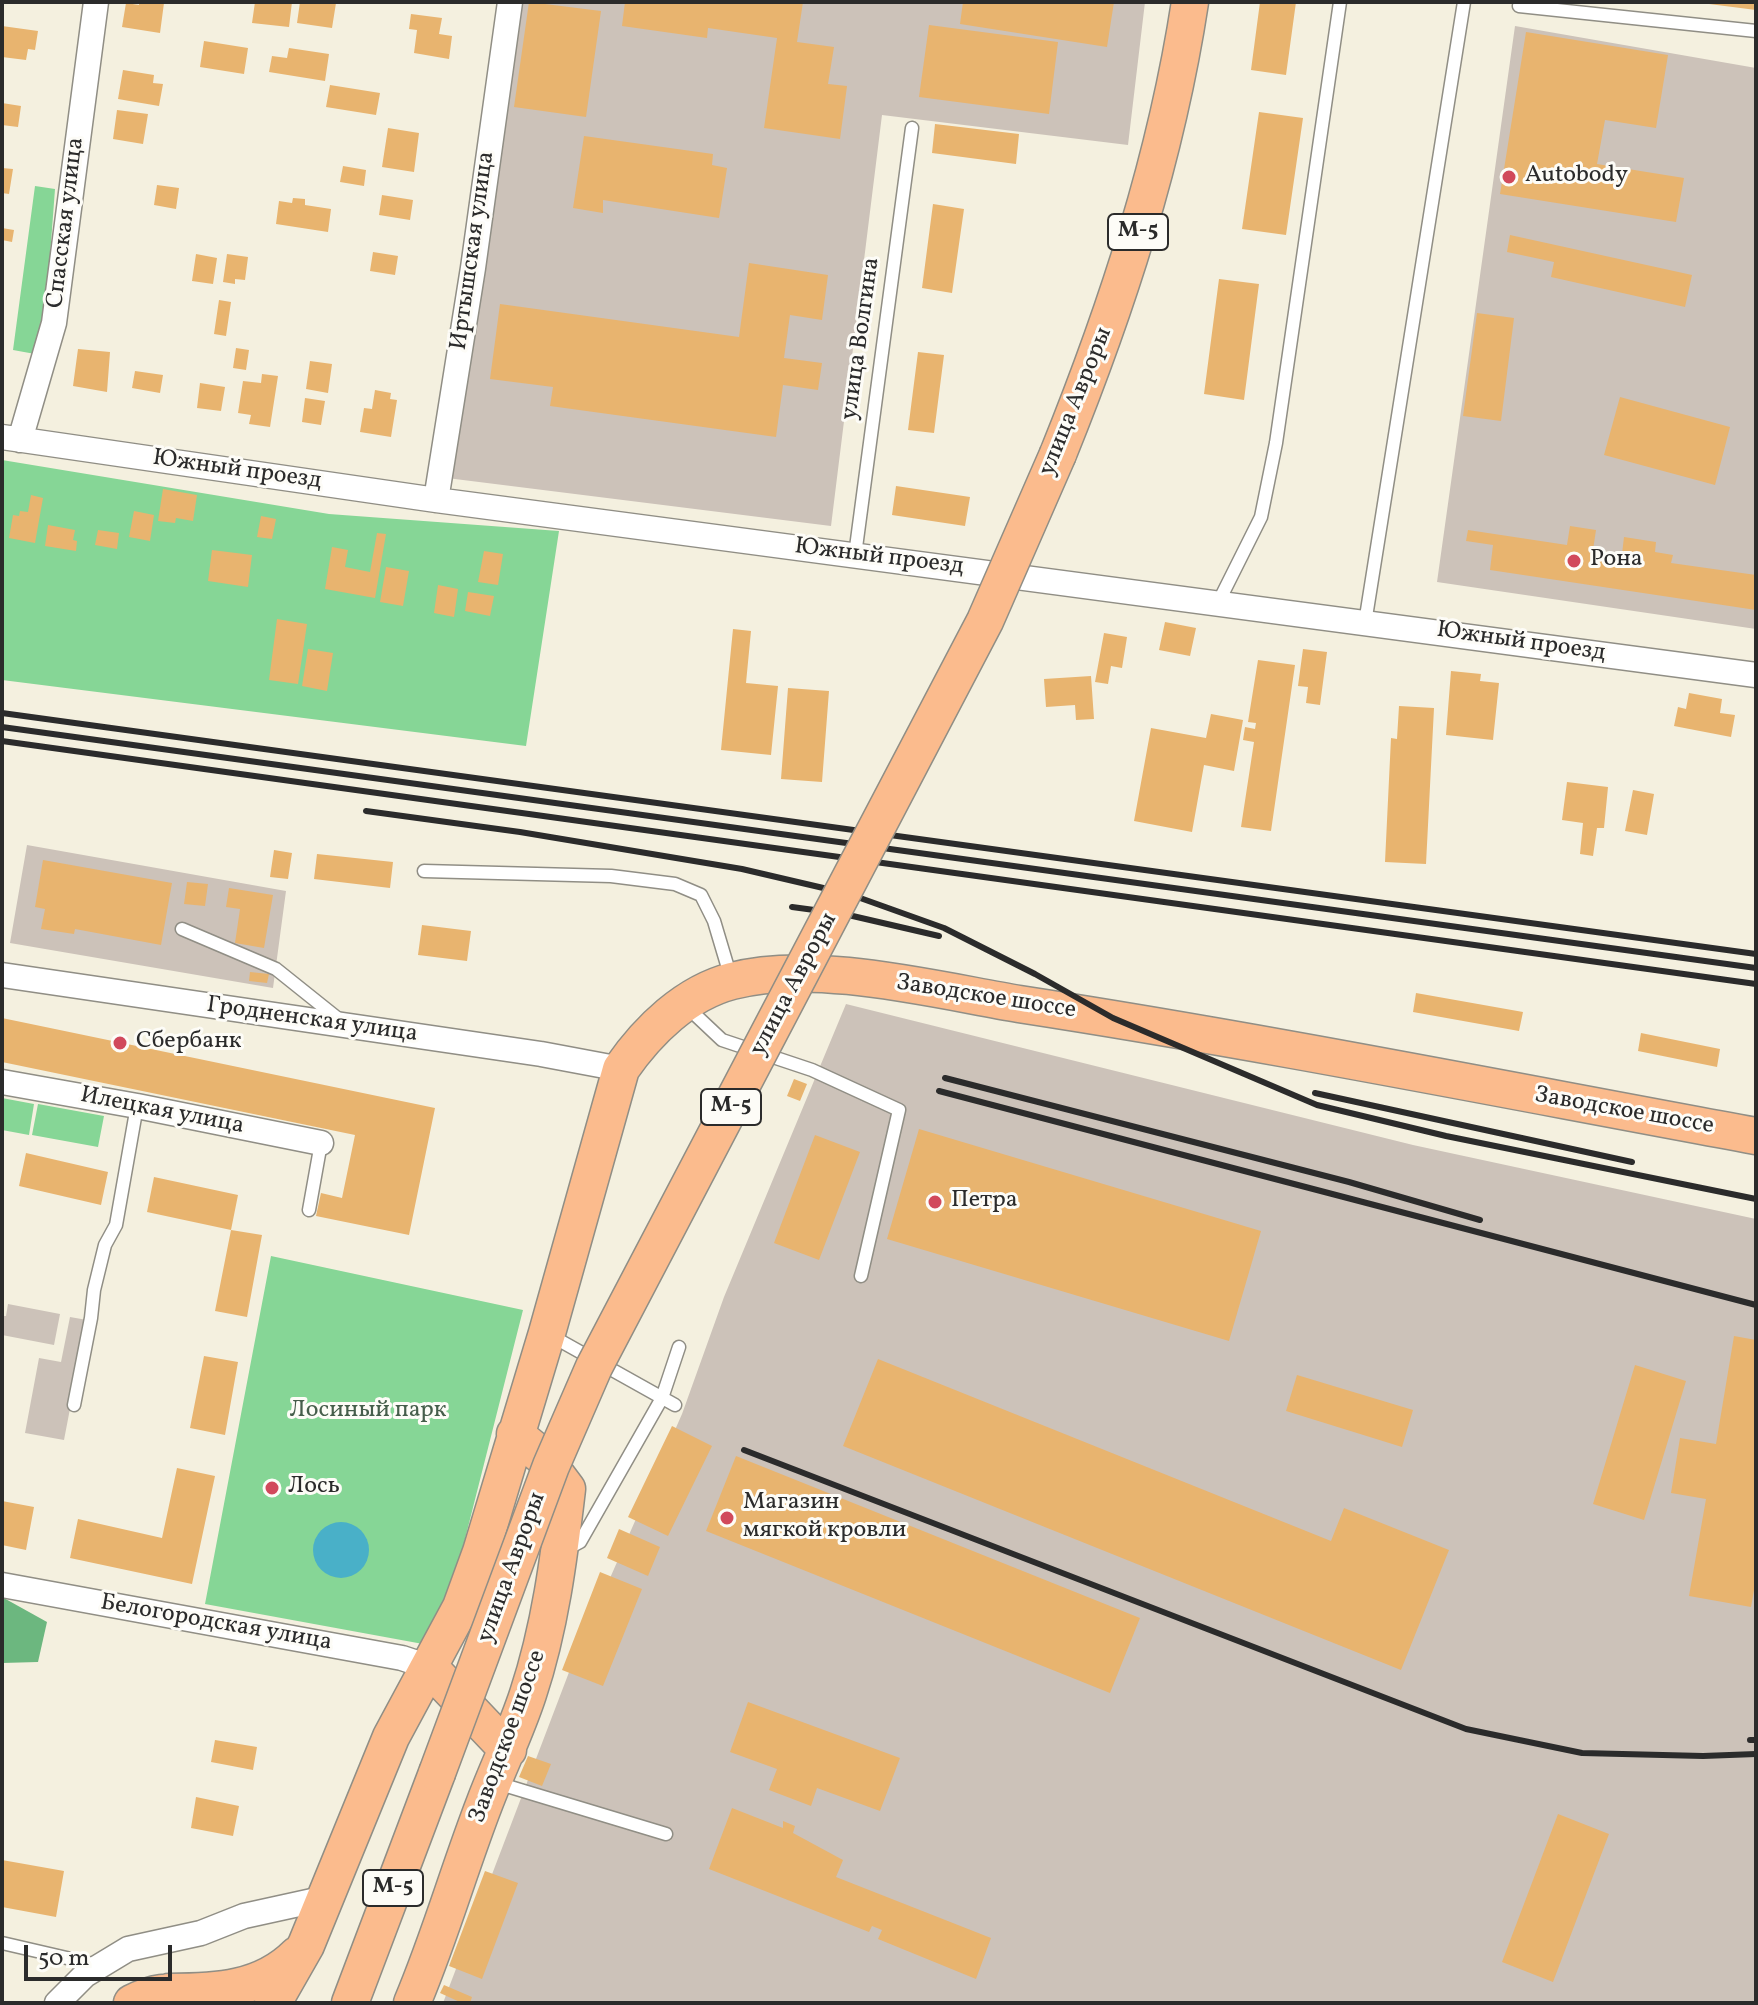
<!DOCTYPE html>
<meta charset="utf-8">
<style>
body{margin:0}
#map{position:relative;width:1758px;height:2005px;overflow:hidden;background:#f4f0df;font-family:Vollkorn,serif}
canvas{display:block}
.frame{position:absolute;inset:0;border:4px solid #2b2b2b;pointer-events:none}
.scale{position:absolute;left:24px;top:1945px;width:148px;height:36px;box-sizing:border-box;border:4px solid #2b2b2b;border-top:0;padding-left:10px;font-size:24px;line-height:28px;white-space:nowrap;color:#2b2b2b;-webkit-text-stroke:6px #fdfcf7;paint-order:stroke}
</style>
<div id="map">
<canvas width="1758" height="2005"></canvas>
<div class="frame"></div>
<div class="scale">50 m</div>
</div>
<script>
const ctx = document.querySelector('canvas').getContext('2d');
ctx.lineJoin = 'round';
function paint(path, color) {
  ctx.fillStyle = color;
  ctx.fill(path, 'evenodd');
}
function strokePath(path, color, width, dash) {
  ctx.strokeStyle = color;
  ctx.lineWidth = width;
  ctx.lineCap = dash ? 'butt' : 'round';
  ctx.setLineDash(dash || []);
  ctx.stroke(path);
}
function drawText(font, color, halo, rows, align = 'center') {
  ctx.font = font + ' Vollkorn,serif';
  ctx.lineWidth = 6;
  ctx.setLineDash([]);
  ctx.textBaseline = 'middle';
  ctx.strokeStyle = halo;
  ctx.fillStyle = color;
  for (const [text, x, y, turn = 0] of rows) {
    ctx.save();
    ctx.translate(x, y);
    ctx.rotate((+turn || 0) * Math.PI / 180);
    ctx.textAlign = isNaN(turn) ? turn : align;
    if (halo) ctx.strokeText(text, 0, 0);
    ctx.fillText(text, 0, 0);
    ctx.restore();
  }
}
paint(new Path2D(`
 M 505,2 L 1145,2 L 1128,145 L 882,115 L 831,526 L 447,478 Z
 M 1515,26 L 1756,68 L 1756,629 L 1437,582 Z
 M 27,845 L 286,891 L 273,988 L 10,943 Z
 M 846,1004 L 1413,1145 L 1756,1219 L 1756,2003 L 443,2003 L 571,1667 L 682,1414 L 724,1297 Z
 M 8,1304 L 60,1314 L 54,1345 L 2,1335 L 2,1316 L 6,1316 Z
 M 70,1317 L 87,1320 L 64,1440 L 25,1433 L 39,1358 L 61,1362 Z`), '#ccc2b9');
paint(new Path2D(`
 M 35,186 L 55,189 L 45,323 L 35,354 L 13,350 Z
 M 2,460 L 329,514 L 559,531 L 526,746 L 2,680 Z
 M 2,1098 L 34,1104 L 29,1135 L 2,1130 Z
 M 38,1104 L 104,1116 L 98,1147 L 32,1135 Z
 M 271,1256 L 523,1310 L 447,1610 L 423,1644 L 205,1604 Z`), '#86d696');
paint(new Path2D(`
 M 2,1597 L 47,1622 L 38,1662 L 2,1663 Z`), '#6cb77f');
paint(new Path2D(`
 M313 1550a28 28 0 1 1 56 0a28 28 0 1 1-56 0Z`), '#49b0c8');
paint(new Path2D(`
 M 139,2 L 164,3 L 160,33 L 122,27 L 126,3 L 139,5 Z
 M 255,2 L 292,2 L 289,27 L 252,23 Z
 M 300,2 L 336,3 L 332,28 L 297,23 Z
 M 529,2 L 601,11 L 586,117 L 514,107 Z
 M 625,2 L 803,2 L 797,42 L 834,47 L 828,84 L 847,86 L 840,139 L 764,128 L 777,38 L 708,28 L 707,38 L 622,26 Z
 M 963,2 L 1114,2 L 1107,47 L 960,24 Z
 M 1260,2 L 1296,2 L 1286,75 L 1251,70 Z
 M 1710,2 L 1756,2 L 1756,10 L 1709,4 Z
 M 411,14 L 442,18 L 439,34 L 452,36 L 449,59 L 414,53 L 417,30 L 409,29 Z
 M 929,25 L 1058,42 L 1049,114 L 919,97 Z
 M 2,26 L 38,31 L 35,50 L 28,49 L 26,60 L 2,57 Z
 M 1526,32 L 1668,55 L 1656,128 L 1605,120 L 1597,164 L 1684,178 L 1676,222 L 1500,194 Z
 M 204,41 L 248,48 L 244,74 L 200,67 Z
 M 289,48 L 329,54 L 325,81 L 269,72 L 272,56 L 287,58 Z
 M 123,70 L 154,75 L 153,83 L 163,84 L 159,106 L 118,99 Z
 M 330,85 L 380,93 L 376,115 L 326,107 Z
 M 2,103 L 21,106 L 18,127 L 2,125 Z
 M 117,110 L 148,114 L 143,144 L 113,139 Z
 M 1259,112 L 1303,118 L 1286,235 L 1242,229 Z
 M 935,124 L 1019,134 L 1016,164 L 932,153 Z
 M 388,128 L 419,133 L 414,172 L 382,167 Z
 M 584,136 L 713,154 L 712,165 L 727,168 L 719,218 L 603,200 L 603,213 L 573,208 Z
 M 343,166 L 366,170 L 364,186 L 340,182 Z
 M 2,168 L 13,169 L 9,194 L 2,193 Z
 M 157,185 L 179,188 L 176,209 L 154,205 Z
 M 382,195 L 413,200 L 410,220 L 379,215 Z
 M 293,198 L 305,199 L 305,205 L 331,209 L 328,232 L 276,224 L 279,201 L 292,203 Z
 M 933,204 L 964,209 L 952,293 L 922,288 Z
 M 2,228 L 14,230 L 12,242 L 2,240 Z
 M 1510,235 L 1692,275 L 1685,307 L 1551,277 L 1554,262 L 1507,252 Z
 M 373,252 L 398,256 L 395,275 L 370,271 Z
 M 196,254 L 217,258 L 213,284 L 192,281 Z
 M 227,254 L 248,257 L 245,280 L 235,279 L 235,284 L 223,282 Z
 M 749,263 L 828,275 L 822,320 L 790,315 L 784,358 L 822,363 L 818,390 L 783,385 L 776,437 L 550,406 L 553,387 L 490,379 L 500,304 L 739,337 Z
 M 1219,279 L 1259,284 L 1244,400 L 1204,394 Z
 M 219,300 L 231,302 L 226,336 L 214,334 Z
 M 1477,313 L 1514,318 L 1501,421 L 1463,416 Z
 M 236,348 L 249,350 L 246,370 L 233,368 Z
 M 78,349 L 110,352 L 107,392 L 73,386 Z
 M 918,352 L 944,355 L 934,433 L 908,430 Z
 M 310,361 L 332,364 L 328,393 L 306,389 Z
 M 135,371 L 163,375 L 160,393 L 132,388 Z
 M 262,374 L 278,376 L 270,427 L 249,424 L 251,415 L 238,413 L 243,381 L 261,383 Z
 M 200,383 L 225,387 L 221,411 L 197,408 Z
 M 375,390 L 391,393 L 390,399 L 397,400 L 391,437 L 360,432 L 364,408 L 372,409 Z
 M 1620,397 L 1730,427 L 1715,485 L 1604,455 Z
 M 305,398 L 325,401 L 321,425 L 302,422 Z
 M 896,486 L 970,497 L 965,526 L 892,515 Z
 M 163,489 L 197,495 L 193,521 L 176,518 L 175,523 L 158,521 Z
 M 31,495 L 43,498 L 35,543 L 9,538 L 13,515 L 19,516 L 20,511 L 28,512 Z
 M 134,511 L 154,515 L 150,541 L 129,537 Z
 M 261,516 L 276,519 L 272,539 L 257,537 Z
 M 48,525 L 75,530 L 73,540 L 77,541 L 76,551 L 45,546 Z
 M 1570,526 L 1596,530 L 1593,550 L 1622,554 L 1624,537 L 1656,542 L 1655,552 L 1673,555 L 1671,563 L 1756,575 L 1756,610 L 1490,570 L 1493,545 L 1466,541 L 1468,530 L 1567,545 Z
 M 98,530 L 119,533 L 117,549 L 95,545 Z
 M 377,533 L 386,534 L 375,598 L 325,589 L 332,547 L 348,550 L 345,567 L 370,572 Z
 M 212,550 L 252,555 L 248,587 L 208,581 Z
 M 484,551 L 503,554 L 498,585 L 478,582 Z
 M 386,567 L 409,571 L 403,606 L 380,602 Z
 M 438,585 L 458,589 L 454,617 L 434,613 Z
 M 468,592 L 494,596 L 490,616 L 465,611 Z
 M 277,619 L 307,624 L 298,684 L 269,680 Z
 M 1165,622 L 1196,628 L 1190,656 L 1159,650 Z
 M 733,629 L 751,631 L 746,683 L 778,686 L 771,755 L 721,750 Z
 M 1104,633 L 1127,637 L 1122,668 L 1111,666 L 1108,684 L 1095,682 Z
 M 308,649 L 333,653 L 327,691 L 302,686 Z
 M 1303,649 L 1327,652 L 1320,705 L 1306,703 L 1308,687 L 1298,686 Z
 M 1258,660 L 1295,665 L 1271,831 L 1241,827 L 1254,742 L 1243,740 L 1245,727 L 1255,729 L 1256,723 L 1248,722 Z
 M 1451,671 L 1481,674 L 1480,681 L 1499,683 L 1493,740 L 1446,735 Z
 M 1091,676 L 1094,719 L 1076,720 L 1075,705 L 1046,707 L 1044,679 Z
 M 788,688 L 829,691 L 822,782 L 781,779 Z
 M 1689,693 L 1722,699 L 1720,713 L 1735,715 L 1731,737 L 1674,726 L 1678,707 L 1686,709 Z
 M 1399,706 L 1434,708 L 1426,864 L 1385,862 L 1391,738 L 1397,739 Z
 M 1211,714 L 1243,720 L 1234,771 L 1204,765 L 1192,832 L 1134,821 L 1151,728 L 1206,738 Z
 M 1567,782 L 1608,787 L 1604,828 L 1597,828 L 1593,856 L 1580,854 L 1583,823 L 1562,820 Z
 M 1633,790 L 1654,794 L 1647,835 L 1625,831 Z
 M 274,850 L 292,853 L 288,879 L 270,877 Z
 M 317,854 L 393,862 L 390,888 L 314,879 Z
 M 43,860 L 172,883 L 161,945 L 75,929 L 74,934 L 41,929 L 45,909 L 35,907 Z
 M 187,882 L 208,884 L 205,906 L 184,904 Z
 M 229,888 L 273,895 L 264,948 L 235,943 L 240,909 L 226,907 Z
 M 422,925 L 471,931 L 467,961 L 418,955 Z
 M 250,972 L 269,974 L 267,983 L 249,981 Z
 M 1416,993 L 1523,1012 L 1519,1031 L 1413,1012 Z
 M 2,1018 L 435,1108 L 409,1235 L 316,1216 L 321,1193 L 342,1198 L 355,1135 L 2,1062 Z
 M 1641,1033 L 1720,1049 L 1717,1067 L 1638,1051 Z
 M 794,1079 L 807,1084 L 800,1101 L 787,1096 Z
 M 919,1129 L 1261,1231 L 1229,1341 L 887,1239 Z
 M 815,1135 L 860,1152 L 819,1260 L 774,1243 Z
 M 26,1153 L 108,1172 L 101,1205 L 19,1186 Z
 M 154,1177 L 238,1195 L 231,1230 L 147,1212 Z
 M 231,1230 L 262,1235 L 247,1317 L 215,1311 Z
 M 1734,1336 L 1756,1340 L 1756,1579 L 1751,1607 L 1689,1596 L 1706,1499 L 1671,1493 L 1680,1438 L 1716,1444 Z
 M 204,1356 L 238,1362 L 225,1435 L 190,1428 Z
 M 878,1359 L 1331,1541 L 1344,1508 L 1449,1550 L 1401,1670 L 843,1446 Z
 M 1635,1365 L 1686,1381 L 1644,1520 L 1593,1504 Z
 M 1297,1375 L 1413,1410 L 1402,1447 L 1286,1411 Z
 M 672,1426 L 712,1446 L 668,1536 L 628,1517 Z
 M 736,1456 L 1140,1618 L 1110,1693 L 706,1531 Z
 M 177,1468 L 215,1476 L 192,1584 L 70,1558 L 78,1519 L 162,1538 Z
 M 2,1501 L 34,1507 L 26,1550 L 2,1545 Z
 M 619,1529 L 660,1547 L 648,1576 L 607,1558 Z
 M 600,1572 L 642,1589 L 603,1686 L 562,1670 Z
 M 748,1702 L 900,1758 L 880,1811 L 817,1788 L 811,1806 L 769,1790 L 777,1769 L 730,1752 Z
 M 215,1740 L 257,1747 L 253,1770 L 211,1762 Z
 M 528,1756 L 551,1764 L 542,1786 L 519,1777 Z
 M 196,1797 L 239,1806 L 233,1836 L 191,1828 Z
 M 732,1808 L 783,1828 L 783,1821 L 795,1826 L 793,1833 L 843,1860 L 836,1877 L 991,1938 L 976,1979 L 878,1939 L 882,1930 L 872,1926 L 869,1932 L 709,1869 Z
 M 1558,1814 L 1609,1834 L 1553,1982 L 1502,1962 Z
 M 2,1860 L 64,1871 L 56,1917 L 2,1907 Z
 M 485,1871 L 518,1883 L 482,1979 L 449,1966 Z
 M 444,1985 L 472,1997 L 470,2003 L 462,2003 L 440,1993 Z`), '#e8b46f');
const lane = new Path2D(`
 M 1520,2 L 1519,6 L 1756,31
 M 855,555 L 912,128
 M 1218,603 L 1261,517 L 1276,443 L 1340,2
 M 1365,623 L 1464,2
 M 424,871 L 611,876 L 675,884 L 701,895 L 714,921 L 731,978
 M 182,929 L 276,969 L 341,1021
 M 687,1007 L 722,1040 L 812,1070 L 899,1110 L 861,1276
 M 309,1210 L 321,1143
 M 548,1334 L 675,1405
 M 74,1405 L 91,1318 L 94,1290 L 105,1245 L 116,1225 L 137,1106
 M 565,1550 L 580,1542 L 662,1398 L 679,1347
 M 497,1783 L 666,1834
 M 2,1943 L 97,1965`);
const street = new Path2D(`
 M 2,437 L 436,500 L 1756,675
 M 20,440 L 54,323 L 96,2
 M 436,500 L 473,268 L 510,2
 M 2,975 L 541,1054 L 621,1069
 M 2,1082 L 137,1106 L 321,1143
 M 2,1585 L 402,1658 L 429,1667
 M 57,2003 L 85,1975 L 128,1949 L 201,1933 L 244,1916 L 326,1898`);
const primary = new Path2D(`
 M 1058,454 C 1117,308 1166,159 1190,2
 M 429,1667 L 508,1750
 M 169,1992 C 216,1992 262,1990 297,1955
 M 132,2003 C 152,1993 170,1989 192,1996
 M 273,2003 L 306,1945 L 391,1737 L 461,1607 L 481,1552 L 547,1333 L 621,1069 C 648,1030 686,993 732,981 C 813,959 936,990 1019,1004 C 1266,1042 1511,1091 1756,1136
 M 350,2003 L 437,1773
 M 412,2003 C 440,1937 459,1869 485,1802 C 499,1765 516,1731 528,1694 C 550,1628 559,1558 567,1489 L 543,1457 L 515,1434`);
strokePath(lane, '#908e85', 15);
strokePath(street, '#908e85', 27);
strokePath(primary, '#908e85', 39);
strokePath(lane, '#fff', 12);
strokePath(street, '#fff', 24);
strokePath(primary, '#fbbb8d', 36);
strokePath(new Path2D(`
 M 2,713 L 1756,954
 M 2,727 L 1756,968
 M 2,741 L 1756,984
 M 366,811 L 520,832 L 742,869 L 849,894 L 944,928 L 1035,974 L 1113,1018 L 1317,1105 L 1446,1136 L 1756,1199
 M 792,907 L 844,914 L 939,936
 M 945,1078 L 1349,1182 L 1480,1220
 M 939,1091 L 1756,1305
 M 1315,1093 L 1632,1162
 M 744,1450 L 1466,1729 L 1582,1753 L 1703,1756 L 1756,1754
 M 1750,1740 L 1756,1740`), '#2b2b2b', 6);
const primaryBridge = new Path2D(`
 M 437,1773 L 551,1466 L 594,1367 L 985,621 L 1058,454`);
strokePath(primaryBridge, '#908e85', 39, []);
strokePath(primaryBridge, '#fbbb8d', 36);
for (const [x, y, r, color] of [
 [1509,177,8,"#d1495b"],
 [1574,561,8,"#d1495b"],
 [120,1043,8,"#d1495b"],
 [935,1202,8,"#d1495b"],
 [272,1488,8,"#d1495b"],
 [727,1518,8,"#d1495b"]
]) {
  const dot = new Path2D();
  dot.arc(x, y, r, 0, 2 * Math.PI);
  ctx.fillStyle = color;
  ctx.fill(dot);
  strokePath(dot, '#fdfcf7', 3);
}
for (const [x, y, w] of [
 [1138,232,60],
 [731,1107,60],
 [393,1888,60]
]) {
  const box = new Path2D();
  box.roundRect(x - w / 2, y - 18, w, 36, 6);
  ctx.fillStyle = '#fdfcf7';
  ctx.fill(box);
  strokePath(box, '#2b2b2b', 2);
}
drawText('bold 22px', '#2b2b2b', null, [
 ["М-5",1138,232],
 ["М-5",731,1107],
 ["М-5",393,1888]
]);
drawText('24px', '#2b2b2b', '#fdfcf7', [
 ["Autobody",1525,177],
 ["Рона",1590,561],
 ["Сбербанк",136,1043],
 ["Петра",951,1202],
 ["Лось",288,1488],
 ["Магазин",743,1504],
 ["мягкой кровли",743,1532]
], 'left');
drawText('24px', '#2b2b2b', '#fdfcf7', [
 ["Спасская улица",67,223,-83],
 ["Иртышская улица",474,251,-82],
 ["улица Волгина",862,339,-82],
 ["улица Авроры",1077,402,-68],
 ["Южный проезд",237,471,8],
 ["Южный проезд",879,558,7],
 ["Южный проезд",1521,643,8],
 ["улица Авроры",795,985,-62],
 ["Заводское шоссе",986,998,9],
 ["Гродненская улица",312,1021,8],
 ["Илецкая улица",162,1112,11],
 ["Заводское шоссе",1624,1112,10],
 ["улица Авроры",513,1568,-70],
 ["Белогородская улица",216,1624,10],
 ["Заводское шоссе",509,1737,-70]
]);
drawText('24px', '#465e4b', '#fdfcf7', [
 ["Лосиный парк",368,1412]
]);
</script>
